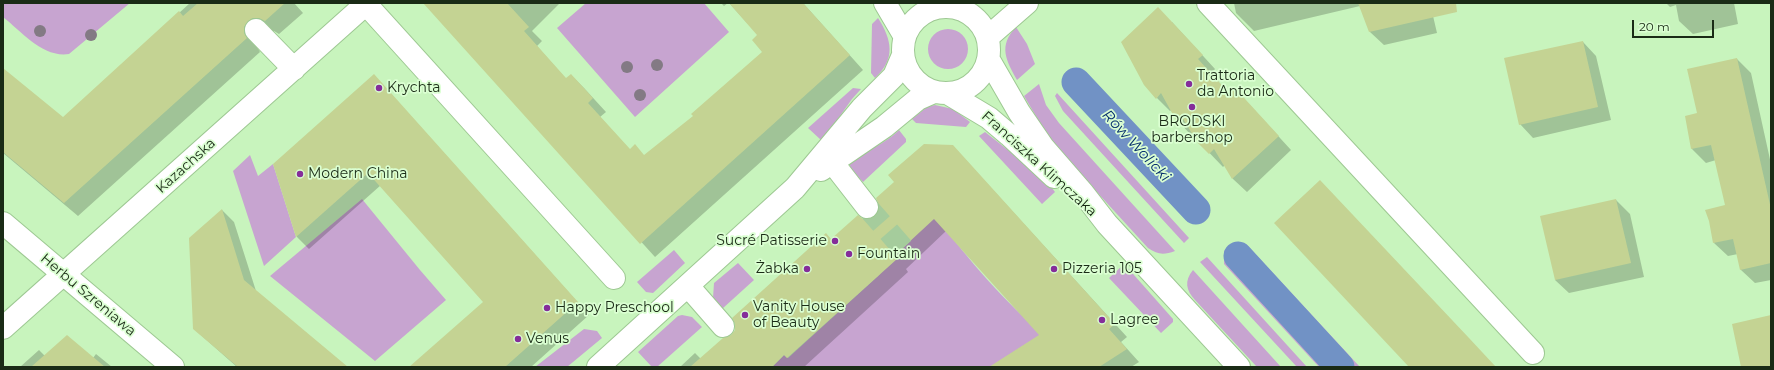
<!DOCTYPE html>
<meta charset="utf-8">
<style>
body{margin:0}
#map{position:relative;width:1774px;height:370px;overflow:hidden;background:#c8f4bd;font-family:Montserrat,sans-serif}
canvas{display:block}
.frame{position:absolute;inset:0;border:4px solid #1a2b16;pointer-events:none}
.scale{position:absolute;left:1632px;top:20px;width:82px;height:18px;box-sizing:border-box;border:2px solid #1a2b16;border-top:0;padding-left:5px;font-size:12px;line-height:14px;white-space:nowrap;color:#1a2b16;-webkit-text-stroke:3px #dbffd2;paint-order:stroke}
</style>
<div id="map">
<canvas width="1774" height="370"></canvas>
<div class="frame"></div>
<div class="scale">20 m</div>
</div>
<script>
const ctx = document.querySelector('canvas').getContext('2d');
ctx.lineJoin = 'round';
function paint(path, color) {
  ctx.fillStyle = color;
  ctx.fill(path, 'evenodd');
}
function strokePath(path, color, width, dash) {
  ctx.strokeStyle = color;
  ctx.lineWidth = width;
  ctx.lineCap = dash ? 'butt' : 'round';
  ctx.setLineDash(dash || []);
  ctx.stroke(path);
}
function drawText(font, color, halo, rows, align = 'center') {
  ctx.font = font + ' Montserrat,sans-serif';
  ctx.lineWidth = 3.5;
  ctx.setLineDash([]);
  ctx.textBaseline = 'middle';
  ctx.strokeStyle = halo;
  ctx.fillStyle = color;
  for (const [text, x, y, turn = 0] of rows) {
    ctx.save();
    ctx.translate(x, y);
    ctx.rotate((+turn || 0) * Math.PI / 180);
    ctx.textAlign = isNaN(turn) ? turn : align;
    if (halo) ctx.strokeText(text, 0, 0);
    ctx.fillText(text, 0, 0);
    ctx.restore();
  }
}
paint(new Path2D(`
 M 3,3 L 130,3 L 69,54 C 43,58 22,32 3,17 Z
 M 586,3 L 704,3 L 729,32 L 635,117 L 557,28 Z
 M 878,18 C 892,40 896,59 875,78 L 871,73 L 872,24 Z
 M 1016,27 L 1027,44 L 1035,64 L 1017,80 C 1006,60 998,46 1016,27 Z
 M928 49a20 20 0 1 1 40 0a20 20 0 1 1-40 0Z
 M 1039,84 L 1046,105 L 1059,123 L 1175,251 C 1164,255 1158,255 1148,248 L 1052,143 L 1024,96 Z
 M 853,88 L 861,89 L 852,99 L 823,140 L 821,140 L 808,128 Z
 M 1057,93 L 1189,238 L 1184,243 L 1063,111 L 1055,96 Z
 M 935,105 L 953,109 L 970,122 L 966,127 L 916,123 L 912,119 L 927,107 Z
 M 899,130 L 906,139 L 906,142 L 863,182 L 850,168 L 850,161 C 866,151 885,144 899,130 Z
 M 985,132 L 1045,179 L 1055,192 L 1042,204 L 979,136 Z
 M 250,155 L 258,176 L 273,164 L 296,237 L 264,266 L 233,171 Z
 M 362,199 L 420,270 L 446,300 L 375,361 L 270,276 Z
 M 937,217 C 967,259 1006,303 1045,336 L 1031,341 L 990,367 L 772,367 L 784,355 L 788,358 L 878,276 L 894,256 L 909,230 Z
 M 1235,243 L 1246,244 L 1360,367 L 1319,367 L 1224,264 L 1224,251 Z
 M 674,250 L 685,263 L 653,293 L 646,292 L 637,282 Z
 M 1207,257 L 1307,367 L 1297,367 L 1200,262 Z
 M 738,263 L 754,280 L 722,309 L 713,298 L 714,283 Z
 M 1122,266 L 1126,266 L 1173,319 L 1173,322 L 1161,333 L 1109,278 Z
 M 1193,270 L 1281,367 L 1257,367 L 1195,300 C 1186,290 1184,281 1193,270 Z
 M 682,315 L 692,317 L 702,327 L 657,367 L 652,367 L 638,352 L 678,316 Z
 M 584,329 L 597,331 L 602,338 L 567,367 L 535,367 Z`), '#c7a4d0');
paint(new Path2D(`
 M 190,3 L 294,3 L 303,13 L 279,34 L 274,31 L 267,31 L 257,41 L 257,47 L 260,52 L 78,216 L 3,153 L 3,69 L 63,119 Z
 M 441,3 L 560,3 L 532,31 L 542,41 L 537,46 L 566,79 L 571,75 L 584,88 L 606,112 L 600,117 L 630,150 L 645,156 L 694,117 L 764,52 L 758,35 L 729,3 L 803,3 L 863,70 L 655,257 L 432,11 Z
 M 721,3 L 728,3 L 724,6 Z
 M 1234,3 L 1430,3 L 1437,33 L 1384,45 L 1370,32 L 1360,6 L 1254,31 L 1236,13 Z
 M 1666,3 L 1734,3 L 1738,24 L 1693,34 L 1679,21 L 1676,5 L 1670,7 Z
 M 1172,22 L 1215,69 L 1211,74 L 1230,94 L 1248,103 L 1291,150 L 1247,192 L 1233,179 L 1225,165 L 1223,167 L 1198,141 L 1193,133 L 1191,135 L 1178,121 L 1172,110 L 1170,111 L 1157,98 Z
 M 1583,42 L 1596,56 L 1611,120 L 1533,138 L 1520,124 Z
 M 1737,59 L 1751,73 L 1771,164 L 1771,280 L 1755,283 L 1741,270 L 1738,254 L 1728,256 L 1714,243 L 1726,206 L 1716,160 L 1706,163 L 1692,149 L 1687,117 L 1699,114 Z
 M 374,75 L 589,315 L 531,367 L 411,367 L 484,302 L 381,185 L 309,249 L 297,237 L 274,164 Z
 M 953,146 L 1127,337 L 1121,342 L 1139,362 L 1131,367 L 990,367 L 1041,335 L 946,231 L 906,269 L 908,272 L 804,367 L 680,367 L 695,353 L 701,359 L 732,336 L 832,240 L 862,220 L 868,220 L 876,217 Z
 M 1616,200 L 1630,214 L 1644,277 L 1569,293 L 1555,280 Z
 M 222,210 L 234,222 L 256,291 L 345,367 L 237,367 L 194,329 Z
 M 39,350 L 45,356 L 93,358 L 96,354 L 112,367 L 20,367 Z`), '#0003');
strokePath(new Path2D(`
 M 1076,82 L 1196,210
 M 1238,256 L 1340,367`), '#7192c5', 29);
paint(new Path2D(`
 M 198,3 L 285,3 L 265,21 L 259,18 L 253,18 L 248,21 L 244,27 L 244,33 L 247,38 L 64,203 L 3,152 L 3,68 L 63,117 L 179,11 L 183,16 Z
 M 423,3 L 507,3 L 529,27 L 524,31 L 566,78 L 571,74 L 593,98 L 588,103 L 630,149 L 635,144 L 644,155 L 693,116 L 691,114 L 762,52 L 752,40 L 757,35 L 729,3 L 803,3 L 850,55 L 640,244 Z
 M 1358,3 L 1456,3 L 1457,12 L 1369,32 Z
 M 1158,7 L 1203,55 L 1198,59 L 1229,93 L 1235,88 L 1279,136 L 1232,179 L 1214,149 L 1209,154 L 1197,142 L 1182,117 L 1177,122 L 1161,93 L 1156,99 L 1144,85 L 1121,42 Z
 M 1583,41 L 1598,107 L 1519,125 L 1504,58 Z
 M 1737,58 L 1771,209 L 1771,263 L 1740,270 L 1733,239 L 1713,243 L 1709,221 L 1705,210 L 1725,205 L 1711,145 L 1691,149 L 1685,116 L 1697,113 L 1687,69 Z
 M 374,74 L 578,302 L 505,367 L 409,367 L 483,302 L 368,173 L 296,237 L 273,164 Z
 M 924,144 L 953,145 L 1115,324 L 1109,329 L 1127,349 L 1099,367 L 989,367 L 1039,335 L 934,219 L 894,256 L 897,259 L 787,358 L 784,355 L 772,367 L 690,367 L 723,338 L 731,335 L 735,330 L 735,324 L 732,318 L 826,233 L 831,239 L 858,215 L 863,219 L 868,219 L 875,217 L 878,212 L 879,206 L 876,198 L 894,182 L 888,175 Z
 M 1320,180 L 1469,338 L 1496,367 L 1409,367 L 1274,223 Z
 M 1616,199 L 1631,263 L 1555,280 L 1540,216 Z
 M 222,209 L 244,280 L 348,367 L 238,367 L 193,329 L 189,238 Z
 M 1771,315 L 1771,367 L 1741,367 L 1732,324 Z
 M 67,335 L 105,367 L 31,367 Z`), '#c4d393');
strokePath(new Path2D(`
 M 867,207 L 903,248`), '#a5cc9c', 22, [22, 11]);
const minor = new Path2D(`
 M 365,3 L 614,278
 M 885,3 L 905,37
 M 1208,3 L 1533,353
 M903 50a43 43 0 1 1 86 0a43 43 0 1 1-86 0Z
 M 256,30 L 294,69
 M 988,37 L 1027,3
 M 989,60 L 1019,112 L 1043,147 L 1083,193 L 1107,224 L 1239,367
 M 949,94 L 989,118 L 1009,135 L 1054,177
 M 832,162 L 867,207
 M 821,170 L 884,127 L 918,99 L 934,92
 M 3,223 L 173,367
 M 688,286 L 723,326
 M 3,328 L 367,3
 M 598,367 L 795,188 L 862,108 L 894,76 L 903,55`);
strokePath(minor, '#9dc892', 24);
strokePath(minor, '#fff', 22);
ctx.fillStyle = '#837a84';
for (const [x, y] of [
 [40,31],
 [91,35],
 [657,65],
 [627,67],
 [640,95]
]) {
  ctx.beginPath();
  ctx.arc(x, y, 6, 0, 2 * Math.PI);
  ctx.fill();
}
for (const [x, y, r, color] of [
 [1189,84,4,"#852d9a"],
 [379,88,4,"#852d9a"],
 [1192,107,4,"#852d9a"],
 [300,174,4,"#852d9a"],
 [835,241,4,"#852d9a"],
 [849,254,4,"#852d9a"],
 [807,269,4,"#852d9a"],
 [1054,269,4,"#852d9a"],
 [547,308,4,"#852d9a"],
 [745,315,4,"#852d9a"],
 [1102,320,4,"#852d9a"],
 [518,339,4,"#852d9a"]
]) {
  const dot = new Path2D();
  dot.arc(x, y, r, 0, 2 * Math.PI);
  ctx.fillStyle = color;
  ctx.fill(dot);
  strokePath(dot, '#dbffd2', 1.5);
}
drawText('14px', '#1a2b16', '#dbffd2', [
 ["Trattoria",1197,76],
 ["da Antonio",1197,92],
 ["Krychta",387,88],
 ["BRODSKI",1192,122,"center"],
 ["barbershop",1192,138,"center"],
 ["Modern China",308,174],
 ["Sucré Patisserie",827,241,"right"],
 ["Fountain",857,254],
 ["Żabka",799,269,"right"],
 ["Pizzeria 105",1062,269],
 ["Vanity House",753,307],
 ["of Beauty",753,323],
 ["Happy Preschool",555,308],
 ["Lagree",1110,320],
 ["Venus",526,339]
], 'left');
drawText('14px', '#1a2b16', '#dbffd2', [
 ["Franciszka Klimczaka",1039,164,42],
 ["Kazachska",186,166,-42],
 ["Herbu Szreniawa",88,295,40]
]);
drawText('italic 15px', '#07306d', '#dbffd2', [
 ["Rów Wolicki",1136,146,47]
]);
</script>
